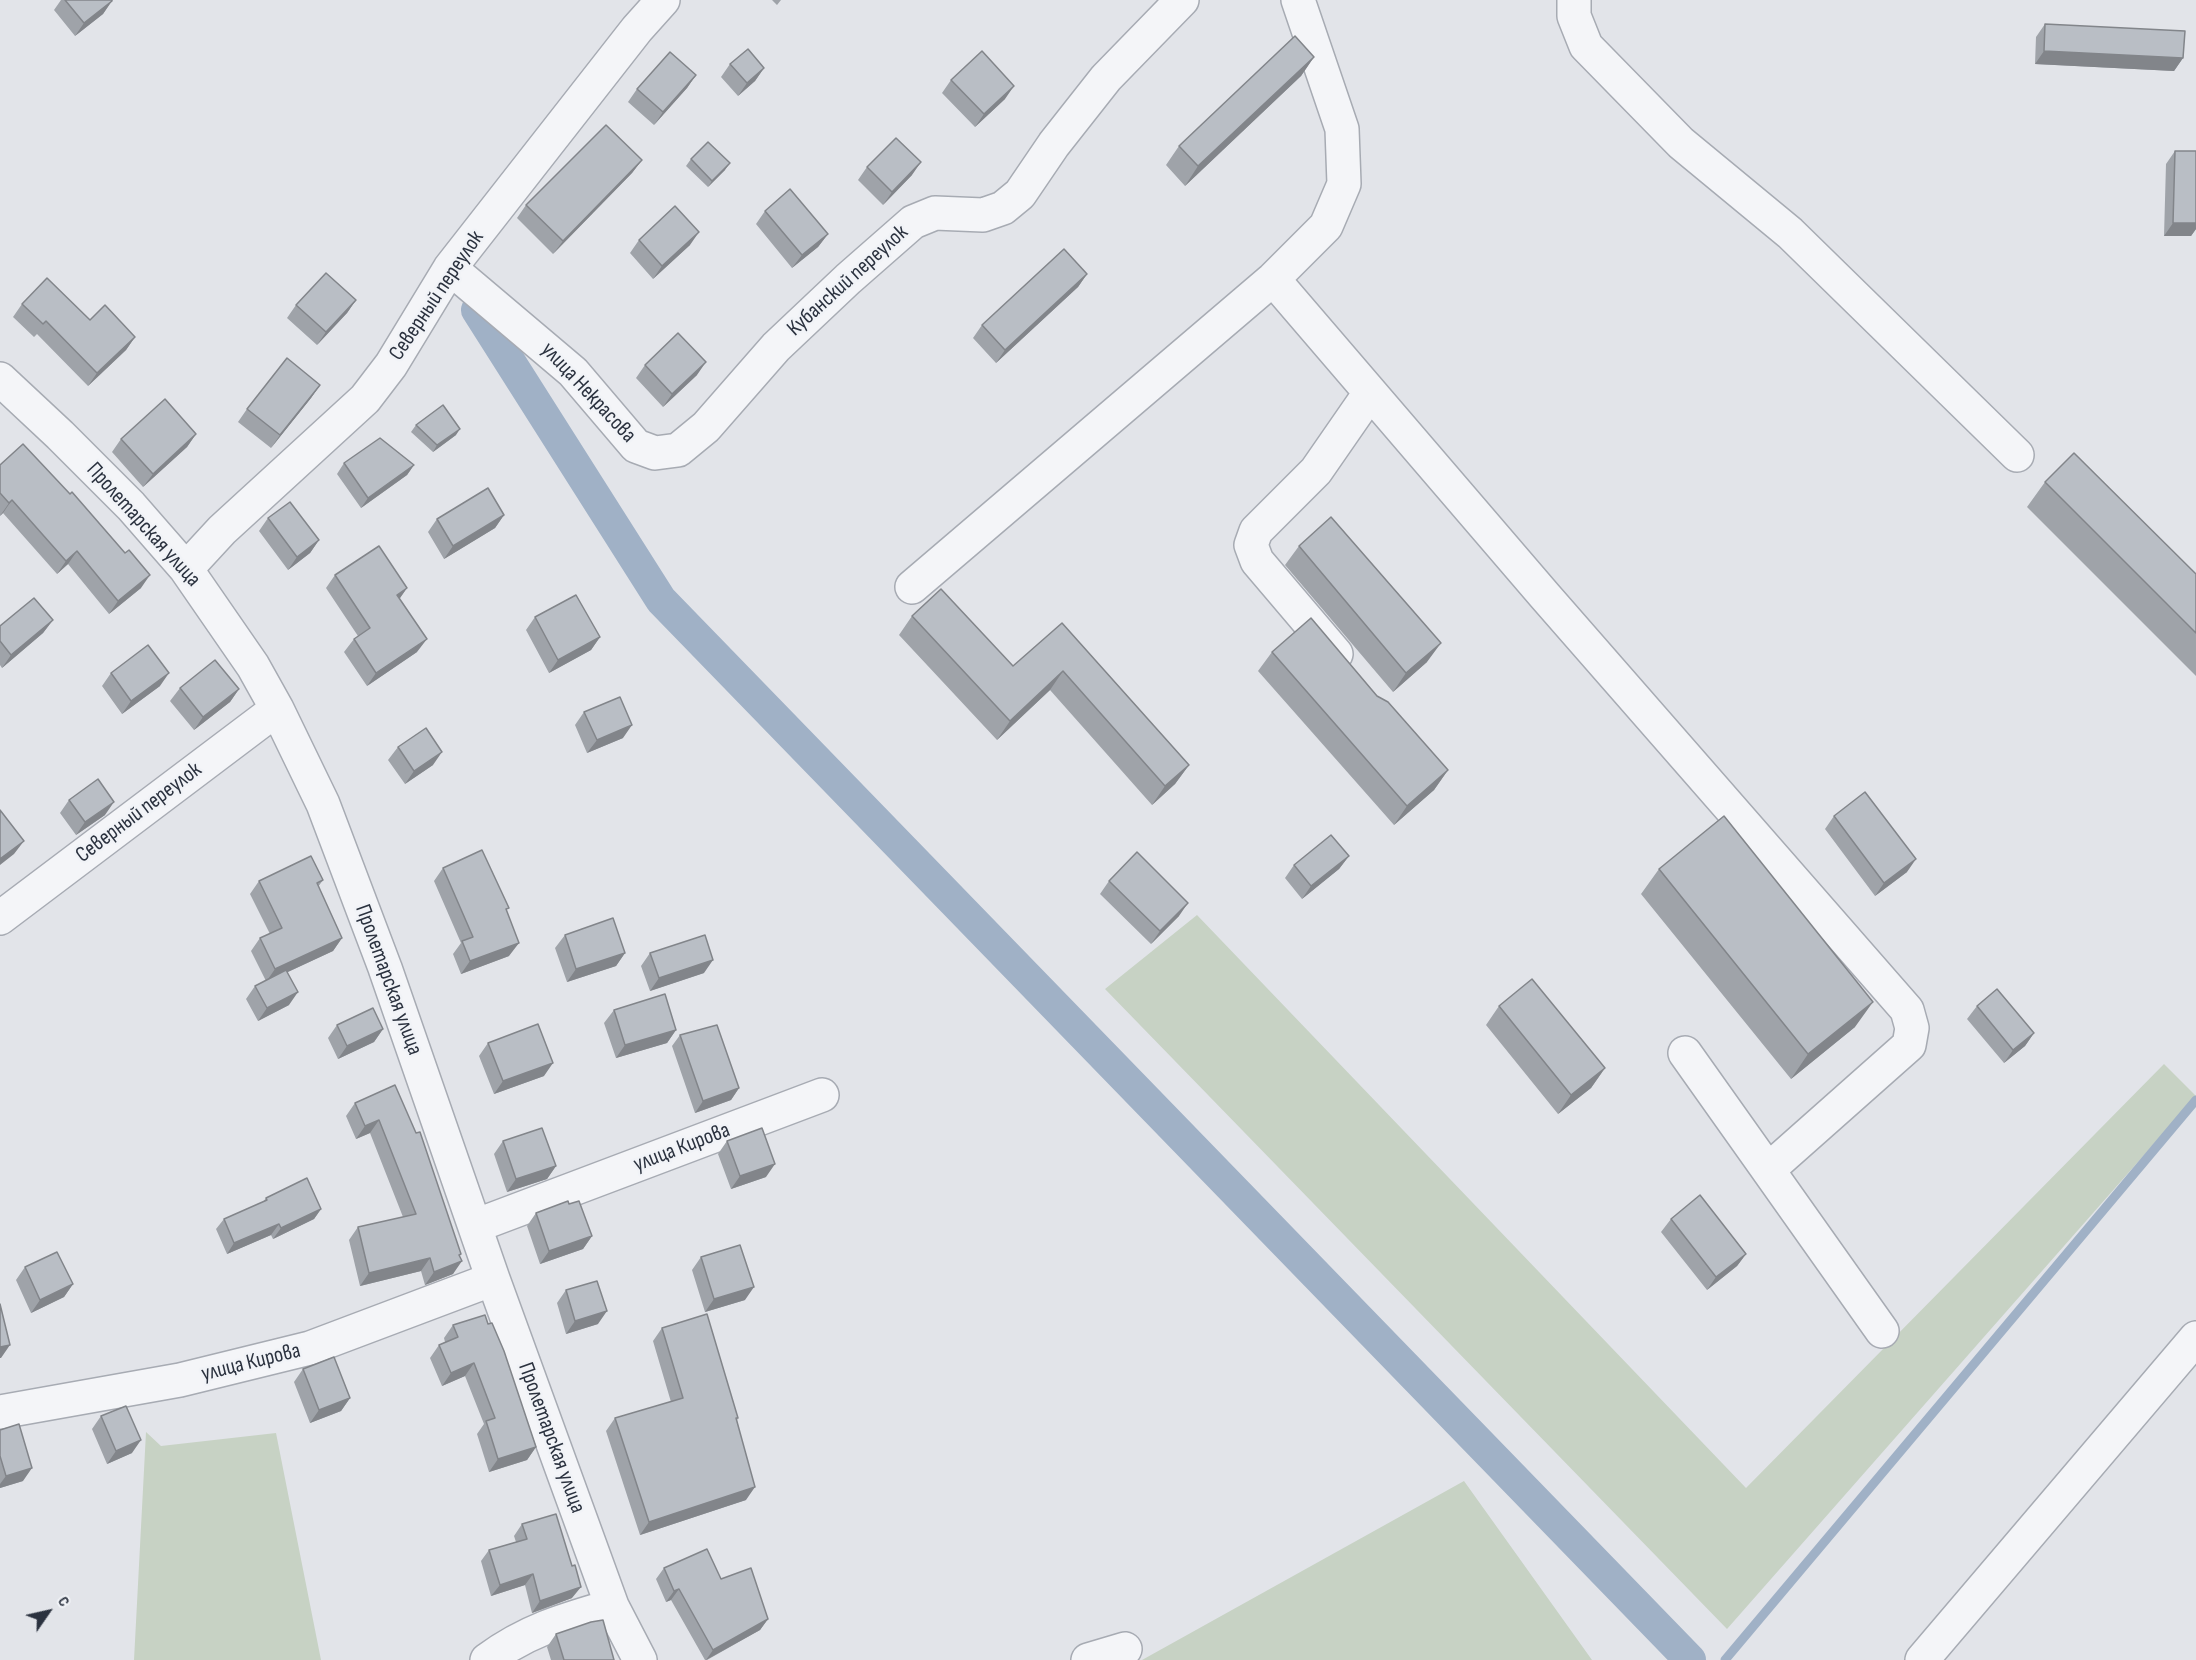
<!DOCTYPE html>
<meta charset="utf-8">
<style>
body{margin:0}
#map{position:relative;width:2196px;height:1660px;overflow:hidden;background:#e2e4e9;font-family:"Sofia Sans Condensed",sans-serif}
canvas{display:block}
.north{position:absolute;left:18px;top:1582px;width:60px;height:60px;-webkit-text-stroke:4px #f1f3f7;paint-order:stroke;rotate:56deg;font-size:16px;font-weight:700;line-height:24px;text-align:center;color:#2b323f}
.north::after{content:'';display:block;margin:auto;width:21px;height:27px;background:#2b323f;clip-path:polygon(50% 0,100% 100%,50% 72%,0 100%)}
</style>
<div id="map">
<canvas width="2196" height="1660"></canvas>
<div class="north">С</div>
</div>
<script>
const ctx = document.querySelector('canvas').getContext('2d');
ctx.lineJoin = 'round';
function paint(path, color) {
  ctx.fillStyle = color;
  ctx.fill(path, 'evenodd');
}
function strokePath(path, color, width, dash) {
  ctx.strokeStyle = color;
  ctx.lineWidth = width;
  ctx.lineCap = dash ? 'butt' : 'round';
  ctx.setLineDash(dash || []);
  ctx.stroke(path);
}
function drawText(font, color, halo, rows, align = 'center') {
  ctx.font = font + ' "Sofia Sans Condensed",sans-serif';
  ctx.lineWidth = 5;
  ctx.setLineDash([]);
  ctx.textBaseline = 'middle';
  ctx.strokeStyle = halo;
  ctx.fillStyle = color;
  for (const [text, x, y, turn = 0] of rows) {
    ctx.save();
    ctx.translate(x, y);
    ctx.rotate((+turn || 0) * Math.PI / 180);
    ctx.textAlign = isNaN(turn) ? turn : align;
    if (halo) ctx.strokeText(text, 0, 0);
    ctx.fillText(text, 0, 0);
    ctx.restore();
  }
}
paint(new Path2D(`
 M 1197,915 L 1746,1488 L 2164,1064 L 2196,1096 L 1727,1629 L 1105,989 Z
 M 146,1432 L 161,1446 L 276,1433 L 321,1660 L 134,1660 Z
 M 1464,1481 L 1592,1660 L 1142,1660 Z`), '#c7d2c4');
strokePath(new Path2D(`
 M 1725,1660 L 2196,1100`), '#a0b1c6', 9);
strokePath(new Path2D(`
 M 477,310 L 661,600 L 1690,1660`), '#a0b1c6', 32);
const minor = new Path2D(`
 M 1574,0 L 1574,16 L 1586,46 L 1681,143 L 1790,233 L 2017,455
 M 450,268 L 573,372 L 636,446 L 655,453 L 678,450 L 706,427 L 776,347 L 848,279 L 913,222 L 935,213 L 983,215 L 1003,208 L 1020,194 L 1054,144 L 1106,78 L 1182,0
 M 1273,279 L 1545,596 L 1907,1010 L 1912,1028 L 1909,1045 L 1768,1170 L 1882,1331
 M 0,379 L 60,435 L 131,506 L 186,569 L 253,666 L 277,709 L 323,804 L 385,968 L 493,1279 L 612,1606 L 640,1660
 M 186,569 L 222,530 L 365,399 L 391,365 L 450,268 L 637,29 L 663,0
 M 912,587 L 1273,279 L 1326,226 L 1344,184 L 1342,129 L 1298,0
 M 1336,654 L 1257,561 L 1251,545 L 1256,531 L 1316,471 L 1370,393
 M 0,918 L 277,709
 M 1685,1053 L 1768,1170
 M 475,1226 L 822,1095
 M 0,1412 L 180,1380 L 310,1348 L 493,1279
 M 487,1660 C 528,1630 564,1620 612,1606
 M 1088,1660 L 1125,1649
 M 1922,1660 L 2196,1338`);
strokePath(minor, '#a7abb3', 36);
strokePath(minor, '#f4f5f8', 33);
paint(new Path2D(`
 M 61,0 L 112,0 L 103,14 L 75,36 L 54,10 Z
 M 772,0 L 781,0 L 777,5 Z
 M 2045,24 L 2183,58 L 2174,71 L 2035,64 L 2036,37 Z
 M 1314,57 L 1301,76 L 1185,186 L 1166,165 L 1179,146 Z
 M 730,64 L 764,68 L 755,81 L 738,96 L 721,77 Z
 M 696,75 L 687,88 L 654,125 L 628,102 L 637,89 Z
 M 951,80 L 1005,99 L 975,127 L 942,93 Z
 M 2175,151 L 2196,151 L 2196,229 L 2191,236 L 2164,236 L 2166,164 Z
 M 691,159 L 725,170 L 708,187 L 686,166 Z
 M 642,160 L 632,173 L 553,254 L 517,218 L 526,205 Z
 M 867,167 L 912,175 L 883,205 L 858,180 Z
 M 765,211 L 828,234 L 818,247 L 792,268 L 756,224 Z
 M 639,240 L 690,245 L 653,279 L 630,253 Z
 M 1087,274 L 1078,287 L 996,363 L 973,338 L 982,325 Z
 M 356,300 L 347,313 L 317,345 L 287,318 L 296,305 Z
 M 22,304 L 90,320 L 135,337 L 126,350 L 88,386 L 37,334 L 34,337 L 13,317 Z
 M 645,365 L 697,375 L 663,407 L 636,378 Z
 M 320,385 L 311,398 L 271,448 L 238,422 L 247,409 Z
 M 416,425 L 456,435 L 433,452 L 411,432 Z
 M 196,434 L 187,447 L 143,487 L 112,452 L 121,439 Z
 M 344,463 L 414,465 L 407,475 L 361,508 L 337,474 Z
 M 0,465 L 70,494 L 141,588 L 109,614 L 68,564 L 57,574 L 3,513 L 0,516 Z
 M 2045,482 L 2196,574 L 2196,676 L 2027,507 Z
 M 504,515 L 495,528 L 444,559 L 428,532 L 437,519 Z
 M 268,518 L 319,540 L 310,553 L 288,570 L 259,531 Z
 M 1299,546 L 1427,662 L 1393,692 L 1285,565 Z
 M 335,575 L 407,588 L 399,599 L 417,652 L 367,686 L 344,652 L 354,639 L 358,636 L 326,588 Z
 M 912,616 L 1013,666 L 1062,623 L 1189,765 L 1175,784 L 1152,805 L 1050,690 L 997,740 L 899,635 Z
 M 535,617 L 600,637 L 591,650 L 549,673 L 526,630 Z
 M 53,620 L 43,633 L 2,668 L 0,665 L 0,626 Z
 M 1272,652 L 1377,696 L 1448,770 L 1434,790 L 1394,825 L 1258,671 Z
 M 111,673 L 160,686 L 122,714 L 102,686 Z
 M 180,688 L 239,689 L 230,702 L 194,730 L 170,701 Z
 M 584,712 L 623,738 L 587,753 L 575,725 Z
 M 398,747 L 433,765 L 405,784 L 388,760 Z
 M 69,800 L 105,815 L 76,835 L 60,813 Z
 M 1834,816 L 1907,872 L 1875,896 L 1825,829 Z
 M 1349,856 L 1339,869 L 1302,899 L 1285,878 L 1294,865 Z
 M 443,868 L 507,912 L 509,956 L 461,974 L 453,954 L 461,943 L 434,881 Z
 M 1659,869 L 1855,1027 L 1791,1079 L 1641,894 Z
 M 323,880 L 318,887 L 342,938 L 333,951 L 288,972 L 289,1005 L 258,1021 L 246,999 L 255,986 L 266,981 L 251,951 L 260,938 L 270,934 L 250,894 L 259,881 Z
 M 1109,881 L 1179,916 L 1151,944 L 1100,894 Z
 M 565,935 L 625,953 L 616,966 L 567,982 L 555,948 Z
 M 650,953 L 704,973 L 650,991 L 641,966 Z
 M 1499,1006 L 1605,1068 L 1591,1088 L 1558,1114 L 1486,1025 Z
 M 1977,1006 L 2034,1033 L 2025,1046 L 2004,1063 L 1967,1019 Z
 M 614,1010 L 676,1030 L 667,1043 L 616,1058 L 604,1023 Z
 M 337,1025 L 383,1029 L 374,1042 L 338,1059 L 328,1038 Z
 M 680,1035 L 739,1088 L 731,1100 L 695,1113 L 672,1046 Z
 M 488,1043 L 544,1076 L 494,1094 L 479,1056 Z
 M 395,1085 L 460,1256 L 453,1274 L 425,1285 L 421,1271 L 360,1286 L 349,1240 L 358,1227 L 403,1217 L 370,1133 L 356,1139 L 346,1116 L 355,1103 Z
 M 503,1141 L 556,1166 L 547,1179 L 507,1192 L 494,1154 Z
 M 727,1141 L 766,1177 L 731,1189 L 718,1154 Z
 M 266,1198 L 321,1209 L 314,1219 L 273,1239 L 271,1235 L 227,1254 L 216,1229 L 224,1219 L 263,1202 Z
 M 569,1204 L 592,1236 L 583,1249 L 540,1264 L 527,1226 L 536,1213 Z
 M 1671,1219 L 1746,1254 L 1737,1266 L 1707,1290 L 1661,1232 Z
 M 701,1257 L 745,1300 L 705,1312 L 692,1270 Z
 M 25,1267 L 73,1284 L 64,1297 L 31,1313 L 16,1280 Z
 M 566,1290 L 598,1324 L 566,1334 L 557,1303 Z
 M 453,1325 L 536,1447 L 527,1460 L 489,1472 L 477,1434 L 484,1424 L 465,1376 L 442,1386 L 430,1358 L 439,1345 L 445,1342 L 444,1338 Z
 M 662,1328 L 738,1418 L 737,1420 L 746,1500 L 640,1535 L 606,1431 L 615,1418 L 671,1402 L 653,1341 Z
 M 303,1369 L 350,1398 L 341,1411 L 310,1423 L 294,1382 Z
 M 101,1416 L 132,1453 L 107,1464 L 92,1429 Z
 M 0,1430 L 23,1481 L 0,1488 Z
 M 522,1524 L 572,1566 L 572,1598 L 532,1613 L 525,1585 L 491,1596 L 481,1561 L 489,1550 L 516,1542 L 514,1536 Z
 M 664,1568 L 721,1579 L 768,1619 L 760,1630 L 707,1660 L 705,1660 L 671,1600 L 666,1602 L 656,1579 Z
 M 556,1634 L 614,1660 L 551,1660 L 547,1647 Z`), '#9fa3a9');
paint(new Path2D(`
 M 112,1 L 103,14 L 75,36 L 84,23 Z
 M 2044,51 L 2183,58 L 2174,71 L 2035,64 Z
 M 1314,57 L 1301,76 L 1185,186 L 1198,166 Z
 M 764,68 L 755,81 L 738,96 L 747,83 Z
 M 696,75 L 687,88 L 654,125 L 663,112 Z
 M 1014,86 L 1005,99 L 975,127 L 984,114 Z
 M 642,160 L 632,173 L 553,254 L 563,241 Z
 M 921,162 L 912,175 L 883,205 L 892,192 Z
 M 730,163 L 725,170 L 708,187 L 712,181 Z
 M 2173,223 L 2196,223 L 2196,229 L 2191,236 L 2164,236 Z
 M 699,232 L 690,245 L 653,279 L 662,266 Z
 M 828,234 L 818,247 L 792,268 L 802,255 Z
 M 1087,274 L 1078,287 L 996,363 L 1005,350 Z
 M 356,300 L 347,313 L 317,345 L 326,332 Z
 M 135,337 L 126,350 L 88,386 L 97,373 Z
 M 706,362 L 697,375 L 663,407 L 672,394 Z
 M 320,385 L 311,398 L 271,448 L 280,435 Z
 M 460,429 L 456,435 L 433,452 L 437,445 Z
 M 196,434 L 187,447 L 143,487 L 153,474 Z
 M 414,465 L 407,475 L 361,508 L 368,498 Z
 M 12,500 L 3,513 L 0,516 L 9,503 Z
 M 504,515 L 495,528 L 444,559 L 453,546 Z
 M 319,540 L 310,553 L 288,570 L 297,557 Z
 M 77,551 L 68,564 L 57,574 L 66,561 Z
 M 150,575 L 141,588 L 109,614 L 118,601 Z
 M 407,588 L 398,601 L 397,595 Z
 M 53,620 L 43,633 L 2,668 L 11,655 Z
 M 600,637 L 591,650 L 549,673 L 558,660 Z
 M 427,639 L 417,652 L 367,686 L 376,673 Z
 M 1441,643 L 1427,662 L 1393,692 L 1406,673 Z
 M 1063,671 L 1050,690 L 997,740 L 1010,721 Z
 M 169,673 L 160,686 L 122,714 L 131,701 Z
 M 239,689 L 230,702 L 194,730 L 203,717 Z
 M 632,725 L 623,738 L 587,753 L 597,740 Z
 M 442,752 L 433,765 L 405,784 L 414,771 Z
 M 1189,765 L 1175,784 L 1152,805 L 1165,786 Z
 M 1448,770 L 1434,790 L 1394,825 L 1407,806 Z
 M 114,802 L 105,815 L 76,835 L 85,822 Z
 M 24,841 L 14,854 L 0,865 L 0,859 Z
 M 1349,856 L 1339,869 L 1302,899 L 1311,886 Z
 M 1916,859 L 1907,872 L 1875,896 L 1884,883 Z
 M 1188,903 L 1179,916 L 1151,944 L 1160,931 Z
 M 342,938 L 333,951 L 266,982 L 275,969 Z
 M 519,943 L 509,956 L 461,974 L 470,961 Z
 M 625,953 L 616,966 L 567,982 L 576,969 Z
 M 713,960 L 704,973 L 650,991 L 659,978 Z
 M 298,992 L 289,1005 L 258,1021 L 267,1008 Z
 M 1873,1002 L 1855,1027 L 1791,1079 L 1808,1054 Z
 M 383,1029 L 374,1042 L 338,1059 L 347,1046 Z
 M 676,1030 L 667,1043 L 616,1058 L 625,1045 Z
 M 2034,1033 L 2025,1046 L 2004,1063 L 2013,1050 Z
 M 553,1063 L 544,1076 L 494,1094 L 503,1081 Z
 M 1605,1068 L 1591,1088 L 1558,1114 L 1571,1095 Z
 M 739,1088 L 731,1100 L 695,1113 L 703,1101 Z
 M 379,1120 L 370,1133 L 356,1139 L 365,1126 Z
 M 775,1164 L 766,1177 L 731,1189 L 740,1176 Z
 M 556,1166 L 547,1179 L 507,1192 L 516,1179 Z
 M 321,1209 L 314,1219 L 273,1239 L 281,1228 Z
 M 279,1224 L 271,1235 L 227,1254 L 234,1243 Z
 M 592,1236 L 583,1249 L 540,1264 L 549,1251 Z
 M 461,1254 L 454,1264 L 462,1261 L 453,1274 L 425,1285 L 434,1272 Z
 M 1746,1254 L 1737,1266 L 1707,1290 L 1716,1277 Z
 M 430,1258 L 421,1271 L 360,1286 L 369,1273 Z
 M 73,1284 L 64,1297 L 31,1313 L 40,1300 Z
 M 754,1287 L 745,1300 L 705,1312 L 714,1299 Z
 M 607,1311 L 598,1324 L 566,1334 L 575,1321 Z
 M 10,1345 L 1,1358 L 0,1358 L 0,1347 Z
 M 474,1363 L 465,1376 L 442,1386 L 451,1373 Z
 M 350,1398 L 341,1411 L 310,1423 L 319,1410 Z
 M 141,1440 L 132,1453 L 107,1464 L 116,1451 Z
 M 536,1447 L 527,1460 L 489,1472 L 498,1459 Z
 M 32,1468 L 23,1481 L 0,1488 L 0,1484 L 6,1476 Z
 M 755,1487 L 746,1500 L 640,1535 L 649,1522 Z
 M 533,1574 L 525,1585 L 491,1596 L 500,1585 Z
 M 581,1587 L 572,1598 L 532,1613 L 540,1601 Z
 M 679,1589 L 671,1600 L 666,1602 L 674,1591 Z
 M 768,1619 L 760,1630 L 706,1660 L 713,1650 Z`), '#82858a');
const building = new Path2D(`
 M 65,0 L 112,0 L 112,1 L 84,23 Z
 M 2045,24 L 2185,31 L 2183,58 L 2044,51 Z
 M 1295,36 L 1314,57 L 1198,166 L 1179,146 Z
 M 748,49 L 764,68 L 747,83 L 730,64 Z
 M 982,51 L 1014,86 L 984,114 L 951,80 Z
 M 670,52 L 696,75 L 663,112 L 637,89 Z
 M 606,125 L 642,160 L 563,241 L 526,205 Z
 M 896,138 L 921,162 L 892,192 L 867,167 Z
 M 708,142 L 730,163 L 712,181 L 691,159 Z
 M 2175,151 L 2196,151 L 2196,223 L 2173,223 Z
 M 790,189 L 828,234 L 802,255 L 765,211 Z
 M 675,206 L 699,232 L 662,266 L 639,240 Z
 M 1064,249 L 1087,274 L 1005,350 L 982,325 Z
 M 326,273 L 356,300 L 326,332 L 296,305 Z
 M 47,278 L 90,320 L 105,305 L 135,337 L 97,373 L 46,321 L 43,324 L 22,304 Z
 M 678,333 L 706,362 L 672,394 L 645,365 Z
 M 287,358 L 320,385 L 280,435 L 247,409 Z
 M 165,399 L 196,434 L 153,474 L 121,439 Z
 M 443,405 L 460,429 L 437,445 L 416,425 Z
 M 380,438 L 414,465 L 368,498 L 344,463 Z
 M 23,444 L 70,494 L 72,492 L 125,553 L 129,550 L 150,575 L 118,601 L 77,551 L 66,561 L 12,500 L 9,503 L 0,493 L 0,465 Z
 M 2074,453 L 2196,574 L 2196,633 L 2045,482 Z
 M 488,488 L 504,515 L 453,546 L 437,519 Z
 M 290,502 L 319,540 L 297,557 L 268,518 Z
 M 1331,517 L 1441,643 L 1406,673 L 1299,546 Z
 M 379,546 L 407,588 L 397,595 L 427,639 L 376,673 L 354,639 L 370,628 L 335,575 Z
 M 941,589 L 1013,666 L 1062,623 L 1189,765 L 1165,786 L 1063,671 L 1010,721 L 912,616 Z
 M 576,595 L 600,637 L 558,660 L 535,617 Z
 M 34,598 L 53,620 L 11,655 L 0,641 L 0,626 Z
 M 1311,618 L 1377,696 L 1388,702 L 1448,770 L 1407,806 L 1272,652 Z
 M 148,645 L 169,673 L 131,701 L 111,673 Z
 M 215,660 L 239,689 L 203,717 L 180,688 Z
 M 620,697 L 632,725 L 597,740 L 584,712 Z
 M 426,728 L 442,752 L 414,771 L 398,747 Z
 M 98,779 L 114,802 L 85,822 L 69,800 Z
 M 1865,792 L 1916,859 L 1884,883 L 1834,816 Z
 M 0,810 L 24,841 L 0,859 Z
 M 1724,816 L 1873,1002 L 1808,1054 L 1659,869 Z
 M 1331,835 L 1349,856 L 1311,886 L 1294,865 Z
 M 482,850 L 509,908 L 506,909 L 519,943 L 470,961 L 462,941 L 473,937 L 443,868 Z
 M 1137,852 L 1188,903 L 1160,931 L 1109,881 Z
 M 311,856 L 323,880 L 317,883 L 342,938 L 275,969 L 260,938 L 282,928 L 259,881 Z
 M 613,918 L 625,953 L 576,969 L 565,935 Z
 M 705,935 L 713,960 L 659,978 L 650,953 Z
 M 286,970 L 298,992 L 267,1008 L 255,986 Z
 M 1532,979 L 1605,1068 L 1571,1095 L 1499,1006 Z
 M 1997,989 L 2034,1033 L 2013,1050 L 1977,1006 Z
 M 665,994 L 676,1030 L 625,1045 L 614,1010 Z
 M 373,1008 L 383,1029 L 347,1046 L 337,1025 Z
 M 538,1024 L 553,1063 L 503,1081 L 488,1043 Z
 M 717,1025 L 739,1088 L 703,1101 L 680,1035 Z
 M 395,1085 L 416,1133 L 420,1132 L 461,1254 L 459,1255 L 462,1261 L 434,1272 L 430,1258 L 369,1273 L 358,1227 L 416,1214 L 379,1120 L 365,1126 L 355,1103 Z
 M 542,1128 L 556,1166 L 516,1179 L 503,1141 Z
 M 762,1128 L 775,1164 L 740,1176 L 727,1141 Z
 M 307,1178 L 321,1209 L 281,1228 L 279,1224 L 234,1243 L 224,1219 L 267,1200 L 266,1198 Z
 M 1700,1195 L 1746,1254 L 1716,1277 L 1671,1219 Z
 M 568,1201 L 569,1204 L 579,1201 L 592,1236 L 549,1251 L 536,1213 Z
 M 740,1245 L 754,1287 L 714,1299 L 701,1257 Z
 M 57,1252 L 73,1284 L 40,1300 L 25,1267 Z
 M 597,1281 L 607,1311 L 575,1321 L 566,1290 Z
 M 0,1304 L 10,1345 L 0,1347 Z
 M 707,1314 L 738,1418 L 736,1418 L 755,1487 L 649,1522 L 615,1418 L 683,1398 L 662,1328 Z
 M 485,1315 L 488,1324 L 492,1323 L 504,1351 L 536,1447 L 498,1459 L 486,1421 L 495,1418 L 474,1363 L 451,1373 L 439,1345 L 458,1337 L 453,1325 Z
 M 334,1357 L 350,1398 L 319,1410 L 303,1369 Z
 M 126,1406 L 141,1440 L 116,1451 L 101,1416 Z
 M 19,1424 L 32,1468 L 6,1476 L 0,1456 L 0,1430 Z
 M 556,1514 L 572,1566 L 575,1565 L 581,1587 L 540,1601 L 533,1574 L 500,1585 L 489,1550 L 527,1539 L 522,1524 Z
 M 707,1549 L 721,1579 L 751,1568 L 768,1619 L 713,1650 L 679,1589 L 674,1591 L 664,1568 Z
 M 603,1620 L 614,1660 L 564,1660 L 556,1634 L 591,1622 Z`);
paint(building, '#b9bec5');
strokePath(building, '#82858a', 1.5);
drawText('22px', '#2b323f', '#f1f3f7', [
 ["Кубанский переулок",848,281,-42],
 ["Северный переулок",437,296,-56],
 ["улица Некрасова",588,393,47],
 ["Пролетарская улица",143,525,48],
 ["Северный переулок",139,813,-37],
 ["Пролетарская улица",388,980,70],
 ["улица Кирова",682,1148,-21],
 ["улица Кирова",251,1363,-14],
 ["Пролетарская улица",551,1438,70]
]);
</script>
